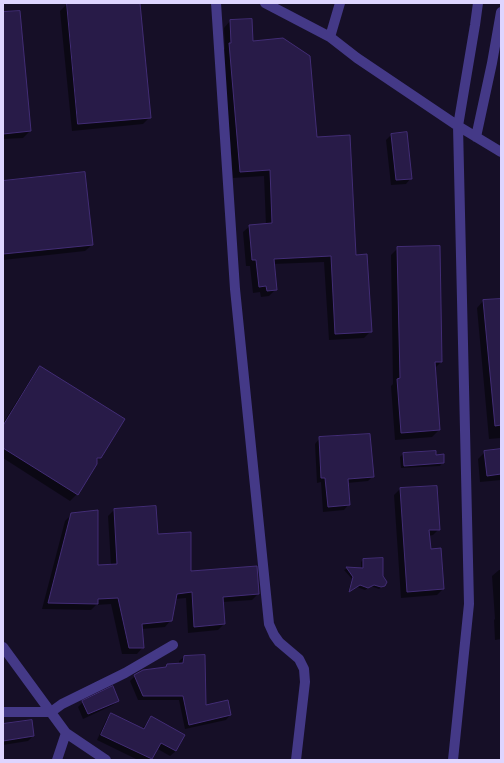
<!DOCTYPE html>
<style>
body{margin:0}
#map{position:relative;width:504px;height:763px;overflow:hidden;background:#160f27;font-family:"Fira Sans",sans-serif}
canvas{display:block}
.frame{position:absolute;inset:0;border:4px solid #ded5ff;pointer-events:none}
</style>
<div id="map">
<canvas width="504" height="763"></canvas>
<div class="frame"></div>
</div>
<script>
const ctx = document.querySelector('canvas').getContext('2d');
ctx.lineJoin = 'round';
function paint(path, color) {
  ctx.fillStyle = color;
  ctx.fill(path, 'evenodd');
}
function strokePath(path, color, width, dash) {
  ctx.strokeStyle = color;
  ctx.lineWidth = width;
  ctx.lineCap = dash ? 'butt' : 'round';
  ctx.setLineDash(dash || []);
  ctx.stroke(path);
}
paint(new Path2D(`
 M 82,3 L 139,3 L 150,117 L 143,124 L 72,131 L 60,11 L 67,4 Z
 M 3,13 L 30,131 L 23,138 L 3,139 Z
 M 230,21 L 252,42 L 316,138 L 355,256 L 371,331 L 364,338 L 329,340 L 324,262 L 273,264 L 276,289 L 269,296 L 261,297 L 260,292 L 253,293 L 250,266 L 246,266 L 243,232 L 250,226 L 266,225 L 264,176 L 233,178 L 223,50 L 225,49 L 224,28 Z
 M 391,135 L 411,178 L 406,184 L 391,185 L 386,140 Z
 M 3,182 L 92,245 L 85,251 L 3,260 Z
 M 398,248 L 441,362 L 434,369 L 439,430 L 432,437 L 395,440 L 391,386 L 393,384 L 391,255 Z
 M 501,300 L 501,438 L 489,439 L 477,308 L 483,301 Z
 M 41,367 L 100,457 L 96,461 L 77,494 L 70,501 L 3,458 L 3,423 L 34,374 Z
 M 320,438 L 373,476 L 368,481 L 347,483 L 349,504 L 344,510 L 323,512 L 321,482 L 317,483 L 315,444 Z
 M 501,450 L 501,480 L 480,482 L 478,459 L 485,452 Z
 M 403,454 L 443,462 L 440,466 L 401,468 L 400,457 Z
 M 400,489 L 439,529 L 433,535 L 428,536 L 430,550 L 440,549 L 443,589 L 437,595 L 401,598 L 394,495 Z
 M 114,510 L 157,535 L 190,572 L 258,594 L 252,600 L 223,602 L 224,624 L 218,630 L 188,633 L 186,598 L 175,599 L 171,620 L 165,627 L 142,629 L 143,647 L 137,654 L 122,654 L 111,604 L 96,605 L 91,610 L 42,609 L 65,521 L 72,514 L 97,566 L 111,565 L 108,516 Z
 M 363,560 L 385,584 L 379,589 L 371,586 L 365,590 L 357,587 L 348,592 L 352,579 L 344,570 L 346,569 L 361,569 L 361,562 Z
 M 499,570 L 501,570 L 501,639 L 495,640 L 494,620 L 495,619 L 492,576 Z
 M 184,657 L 205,706 L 230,715 L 226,720 L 185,729 L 179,700 L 138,700 L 130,681 L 135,676 L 165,668 L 168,665 L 179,664 L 179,661 Z
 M 118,700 L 113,705 L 83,719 L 78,707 L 83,702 Z
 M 111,715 L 142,729 L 151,718 L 176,751 L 170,756 L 156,748 L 150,760 L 138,760 L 97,740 L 106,720 Z
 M 3,725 L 33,736 L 28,741 L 3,745 Z`), '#0007');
const building = new Path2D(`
 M 67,3 L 140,3 L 151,118 L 78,124 Z
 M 20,11 L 31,131 L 3,134 L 3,12 Z
 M 252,19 L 253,41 L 283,38 L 310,56 L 317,137 L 350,135 L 356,255 L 367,254 L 372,332 L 335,334 L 331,256 L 274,259 L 277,290 L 267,291 L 266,286 L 259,287 L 256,260 L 252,260 L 249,225 L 272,223 L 270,170 L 240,172 L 229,43 L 231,43 L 230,20 Z
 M 407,132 L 412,179 L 396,180 L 391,134 Z
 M 85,172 L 93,245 L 3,254 L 3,181 Z
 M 440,246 L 442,362 L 435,362 L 440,430 L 401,433 L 397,379 L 400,378 L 397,247 Z
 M 501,299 L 501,425 L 495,426 L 483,300 Z
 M 40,366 L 125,419 L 101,458 L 97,458 L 97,464 L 78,495 L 3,448 L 3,426 Z
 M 370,434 L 374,477 L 348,479 L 350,505 L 328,507 L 325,478 L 321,478 L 319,437 Z
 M 501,449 L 501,474 L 487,476 L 484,451 Z
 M 436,451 L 436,455 L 444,454 L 444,463 L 404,466 L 403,453 Z
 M 437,486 L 440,530 L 429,530 L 431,549 L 441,548 L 444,589 L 407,592 L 400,488 Z
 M 156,506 L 158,534 L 191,532 L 191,571 L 257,566 L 259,594 L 223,597 L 225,624 L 194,627 L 192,592 L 177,594 L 172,621 L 142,624 L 144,648 L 129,648 L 118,598 L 98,599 L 98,604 L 48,603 L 71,513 L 98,510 L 98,565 L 117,564 L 114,509 Z
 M 383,558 L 383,576 L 387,582 L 385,586 L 381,587 L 374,585 L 368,588 L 360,585 L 349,592 L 353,577 L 346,567 L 363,568 L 363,559 Z
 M 205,655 L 206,705 L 228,700 L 231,715 L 189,725 L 183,696 L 143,696 L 134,675 L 143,670 L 166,667 L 167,664 L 183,663 L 184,656 Z
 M 113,686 L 119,701 L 88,714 L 82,701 Z
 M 111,713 L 144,729 L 151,716 L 185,735 L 176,751 L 161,743 L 152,759 L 101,735 Z
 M 32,720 L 34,736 L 3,741 L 3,724 Z`);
paint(building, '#281b48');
strokePath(building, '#422d75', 1);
strokePath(new Path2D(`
 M 216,3 L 235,289 L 269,624 L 274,635 L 279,642 L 299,659 L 304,669 L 305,682 L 296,760
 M 265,3 L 330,37 L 357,58 L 458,126 L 501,152
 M 330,37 L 340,3
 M 476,137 L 492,63 L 501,12
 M 3,647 L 66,733 L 106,760
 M 3,712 L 51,712 L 62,704 L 125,673 L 173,645
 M 57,760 L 66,733
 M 453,760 L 469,604 L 458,126 L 475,25 L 478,3`), '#443987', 10);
</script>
